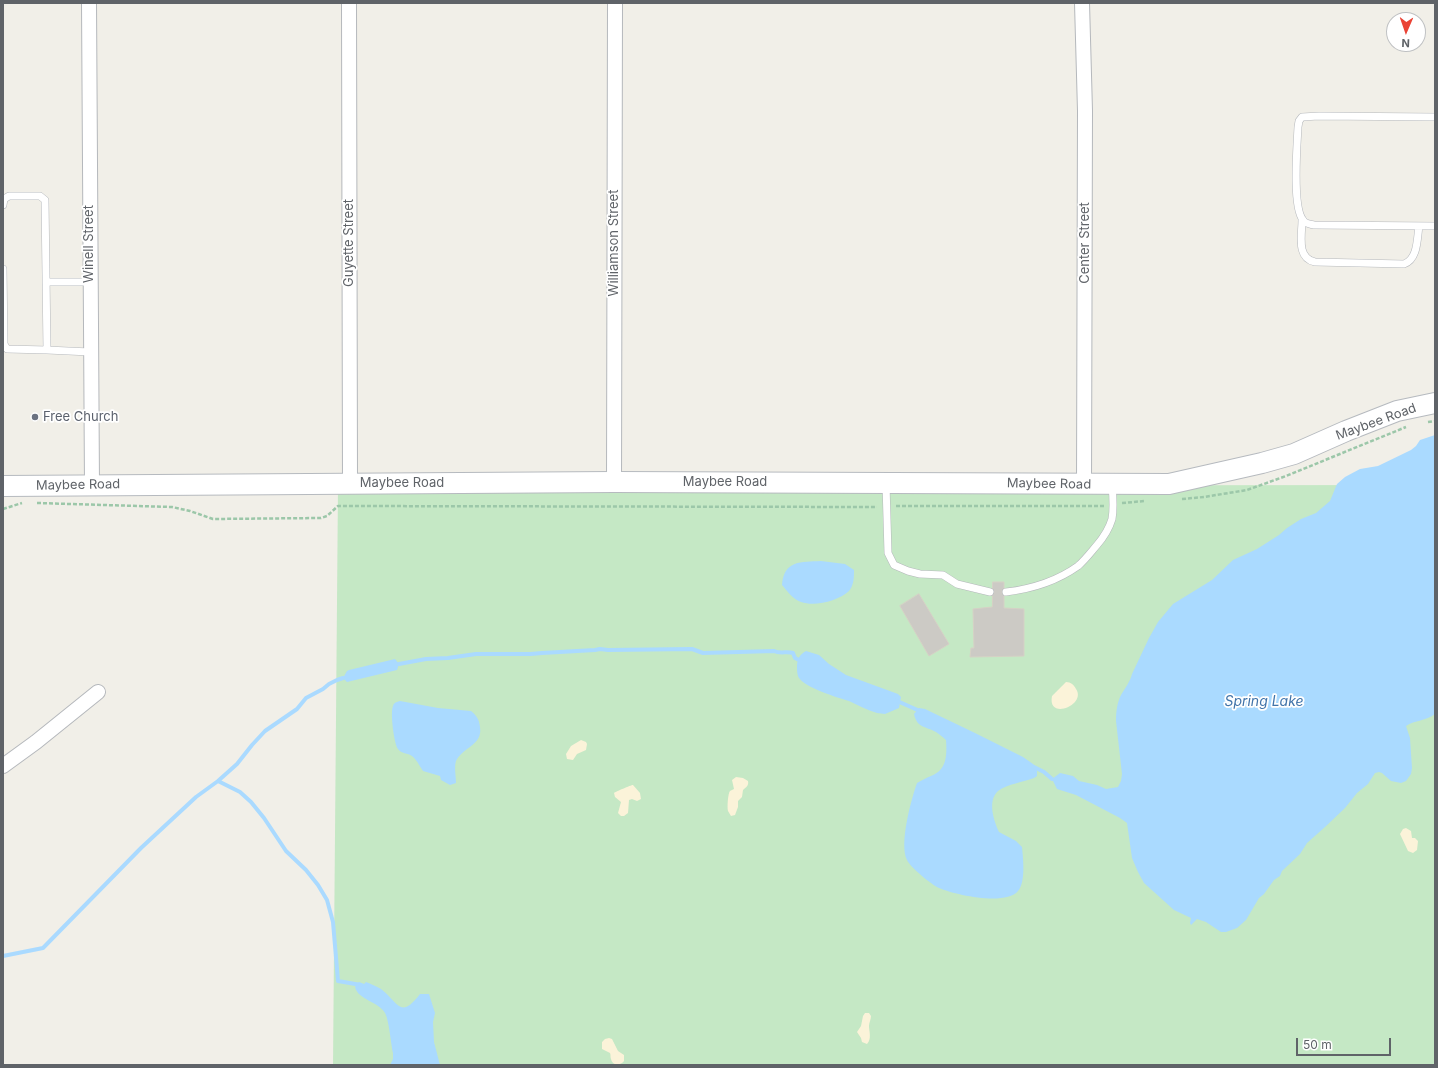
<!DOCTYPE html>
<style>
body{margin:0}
#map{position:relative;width:1438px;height:1068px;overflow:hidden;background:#f1efe8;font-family:Inter,sans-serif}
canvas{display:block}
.frame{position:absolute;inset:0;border:4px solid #5f6368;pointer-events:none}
.north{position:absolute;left:1386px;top:12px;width:40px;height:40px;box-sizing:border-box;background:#fff;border:1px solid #bfc1c3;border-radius:50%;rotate:182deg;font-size:11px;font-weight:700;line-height:16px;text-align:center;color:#5f6368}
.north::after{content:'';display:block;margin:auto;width:14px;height:18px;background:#ea4335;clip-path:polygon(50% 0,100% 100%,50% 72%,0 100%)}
.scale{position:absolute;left:1296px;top:1038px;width:95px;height:18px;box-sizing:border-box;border:2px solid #5f6368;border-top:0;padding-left:5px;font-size:12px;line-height:14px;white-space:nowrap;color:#5f6368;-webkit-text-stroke:3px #fff;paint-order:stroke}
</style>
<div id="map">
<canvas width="1438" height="1068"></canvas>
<div class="frame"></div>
<div class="north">N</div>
<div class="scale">50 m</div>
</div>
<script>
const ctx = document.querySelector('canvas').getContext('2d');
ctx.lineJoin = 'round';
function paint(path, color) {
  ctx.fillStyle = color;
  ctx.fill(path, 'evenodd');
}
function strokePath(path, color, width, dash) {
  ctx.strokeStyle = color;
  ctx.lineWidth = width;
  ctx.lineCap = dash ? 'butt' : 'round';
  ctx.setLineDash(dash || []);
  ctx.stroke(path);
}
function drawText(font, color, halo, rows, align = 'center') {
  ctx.font = font + ' Inter,sans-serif';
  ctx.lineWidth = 3.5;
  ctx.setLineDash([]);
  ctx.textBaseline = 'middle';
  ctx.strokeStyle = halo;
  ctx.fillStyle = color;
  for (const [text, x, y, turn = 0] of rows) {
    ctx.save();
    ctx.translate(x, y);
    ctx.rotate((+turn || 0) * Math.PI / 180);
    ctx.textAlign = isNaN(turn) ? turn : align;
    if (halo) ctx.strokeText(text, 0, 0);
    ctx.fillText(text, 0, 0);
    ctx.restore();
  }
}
paint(new Path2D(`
 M 1435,485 L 1435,1065 L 333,1065 L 338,486 Z`), '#c5e8c5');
paint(new Path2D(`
 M 1066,682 C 1071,682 1074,685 1076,689 C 1087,705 1047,721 1052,696 Z
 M 581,740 L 586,742 L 587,744 L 586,750 L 577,754 L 573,760 L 567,759 L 566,754 L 571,746 Z
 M 736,777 L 743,778 L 748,781 C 749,786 746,787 743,790 L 742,797 L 738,801 L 738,807 L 735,815 L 731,816 L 728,811 C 727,807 728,793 730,791 L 734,789 L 732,780 Z
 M 633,785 L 640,793 L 641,799 L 637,801 L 632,799 L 629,800 L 628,813 L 624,816 L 621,816 L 618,813 L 621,802 L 615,797 L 614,793 C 615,792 631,785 633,785 Z
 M 1406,828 L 1411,831 L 1412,838 L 1415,838 L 1418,841 L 1417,850 L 1413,853 L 1408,851 L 1400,834 L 1403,829 Z
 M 865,1013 L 869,1013 L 871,1016 C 871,1019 869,1023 869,1026 C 869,1031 872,1039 867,1044 L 862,1042 L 861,1038 L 857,1032 L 861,1026 L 863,1016 Z
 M 609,1038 L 612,1039 L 618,1051 L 624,1055 L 624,1061 C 621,1065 613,1067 611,1059 C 610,1057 611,1055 610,1053 L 602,1049 L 602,1042 L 605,1039 Z`), '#fbf3d9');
paint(new Path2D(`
 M 1435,435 L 1435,714 C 1426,721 1415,720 1406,726 L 1410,738 L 1412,768 L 1411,774 L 1406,781 L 1401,783 L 1391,781 L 1382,773 L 1379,772 L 1375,773 L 1368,784 L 1357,793 L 1345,808 L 1325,827 L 1307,843 L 1300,854 L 1282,871 L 1280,876 L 1274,880 L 1264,894 L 1259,898 L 1246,920 L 1237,928 L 1226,932 L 1221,932 L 1206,922 L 1197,919 L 1191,925 L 1190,923 L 1191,918 L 1174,910 L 1144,883 L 1138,872 L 1132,858 L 1127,823 L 1120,818 L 1076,795 L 1057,789 L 1052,779 L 1060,773 L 1073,776 L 1079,781 L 1097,785 L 1106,789 L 1118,787 L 1121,781 L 1122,774 L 1116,721 C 1116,712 1117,703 1121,695 C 1125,688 1130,682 1132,674 L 1149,638 L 1158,622 L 1173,604 L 1212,580 L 1233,560 L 1257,549 L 1279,535 L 1287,528 L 1301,519 L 1316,513 L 1330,501 L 1337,484 L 1345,477 L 1360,469 L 1378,466 L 1411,450 L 1416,446 L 1420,440 Z
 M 821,561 L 845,564 L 854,570 C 854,577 854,585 849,591 C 838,601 815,607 801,602 C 793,599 787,591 782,585 C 784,560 801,562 821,561 Z
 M 806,651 L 819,655 L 829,664 L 846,675 L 898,694 L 901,697 L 899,708 L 885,714 L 877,713 C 867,710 858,705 849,701 C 836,697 806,688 799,678 C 797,675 797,669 797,666 C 797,659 800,654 806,651 Z
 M 395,659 L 399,664 L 397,670 L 347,682 L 343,678 L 347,671 L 349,670 Z
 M 400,701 L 438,708 L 471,711 C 477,716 479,719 480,727 C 483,745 463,747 456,761 C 454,767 456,776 456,783 L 450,785 L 441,780 L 440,776 L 423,771 C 419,765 417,760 412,756 C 408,753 401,754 398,749 C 394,744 390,712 393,706 C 394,702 397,702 400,701 Z
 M 919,708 L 925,709 L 975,733 L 1023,757 L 1033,764 L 1037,771 L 1037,776 L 1034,778 C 1023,782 1008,784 998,791 C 987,801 994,821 999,832 L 1016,841 L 1022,847 C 1023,858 1026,882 1018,891 C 1006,906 955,895 939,888 C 932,885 910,867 907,860 C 899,844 911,800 917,783 C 922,780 926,778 931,776 C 947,770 947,755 946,740 C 943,737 939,734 936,732 C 925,726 917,728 914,714 Z
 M 359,982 L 364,984 L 366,982 C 371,984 376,986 381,989 C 399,1003 400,1020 420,994 L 429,994 L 435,1013 L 433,1022 L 434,1042 L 440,1065 L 390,1065 L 393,1059 L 393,1053 C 391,1044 389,1020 385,1013 C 378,1001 358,1000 355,987 Z`), '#aadaff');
strokePath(new Path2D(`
 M 399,664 L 426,659 L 448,658 L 476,654 L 531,654 L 542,653 L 595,650 L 600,649 L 608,650 L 692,649 L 703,653 L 774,651 C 780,654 787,651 793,653 L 795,658 L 801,661
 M 895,700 L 922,712
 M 1032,766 L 1044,772 L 1052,779
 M 218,781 L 240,792 L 251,802 L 264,818 L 286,851 L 306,870 L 318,885 L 327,900 L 333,922 L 338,981 L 361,985
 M 3,956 L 43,948 L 141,848 L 196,797 L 218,781 L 237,764 L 252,745 L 265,731 L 297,709 L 306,698 L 323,689 L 329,684 L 337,680 L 343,678`), '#aadaff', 4);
const building = new Path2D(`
 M 993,582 L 1004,582 L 1004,608 L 1024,609 L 1024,656 L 970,657 L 971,648 L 974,648 L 973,609 L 992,607 Z
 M 919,594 L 949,644 L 929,656 L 900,606 Z`);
paint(building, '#cccac5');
strokePath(building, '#d6d1c6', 1);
const service = new Path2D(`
 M 1435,117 L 1319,116 L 1302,117 L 1299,121 L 1298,127 C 1297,146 1292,207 1303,220 C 1305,224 1310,224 1314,225 L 1435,226
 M 3,205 L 4,199 L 9,196 L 40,196 L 45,200 L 47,350 L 7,349 L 4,344 L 3,269
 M 1302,220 C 1302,235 1296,258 1315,262 L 1404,264 C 1418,259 1417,239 1419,226
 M 46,282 L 90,282
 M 47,350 L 90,352
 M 886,484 L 888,553 L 894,565 L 908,571 L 920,574 L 943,575 L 957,584 L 990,592
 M 1006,592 C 1031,589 1057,581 1078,566 C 1085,560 1091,552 1097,545 C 1103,538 1109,529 1112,519 C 1114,508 1113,496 1112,485`);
const minor = new Path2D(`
 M 89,3 L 92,485
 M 349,3 L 350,484
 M 1082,3 L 1085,111 L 1084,484
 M 614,482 L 615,3
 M 3,766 L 36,742 L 98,692`);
const secondary = new Path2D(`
 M 3,486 L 614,482 L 1169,484 L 1262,463 L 1294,454 L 1346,431 L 1397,411 L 1435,403`);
strokePath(service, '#b5b8bc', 8);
strokePath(minor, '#b5b8bc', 16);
strokePath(secondary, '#b6babf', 22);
strokePath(new Path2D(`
 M 1428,422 L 1435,421
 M 1182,499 L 1204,497 L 1247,490 L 1286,476 L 1406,427
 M 37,503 L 172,507 L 190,511 L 213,519 L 321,518 L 327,516 L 338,506 L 877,507
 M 1122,503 L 1145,501
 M 896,506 L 1105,506
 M 3,509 L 22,503`), '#9cc7a9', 2.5, [4, 2]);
strokePath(service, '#fff', 7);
strokePath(minor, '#fff', 14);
strokePath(secondary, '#fff', 20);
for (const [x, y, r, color] of [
 [35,417,4,"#6b7280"]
]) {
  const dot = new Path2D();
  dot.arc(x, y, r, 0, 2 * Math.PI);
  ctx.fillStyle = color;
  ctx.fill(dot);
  strokePath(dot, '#fff', 1.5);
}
drawText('13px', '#5f6368', '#fff', [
 ["Guyette Street",349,243,-90],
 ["Williamson Street",614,243,-90],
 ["Center Street",1085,243,-90],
 ["Winell Street",89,244,-90],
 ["Maybee Road",1376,422,-20],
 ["Maybee Road",725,482],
 ["Maybee Road",402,483],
 ["Maybee Road",1049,484,1],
 ["Maybee Road",78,485,-1]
]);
drawText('13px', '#5b616d', '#fff', [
 ["Free Church",43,417]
], 'left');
drawText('italic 14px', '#4174aa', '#fff', [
 ["Spring Lake",1264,702]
]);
</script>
